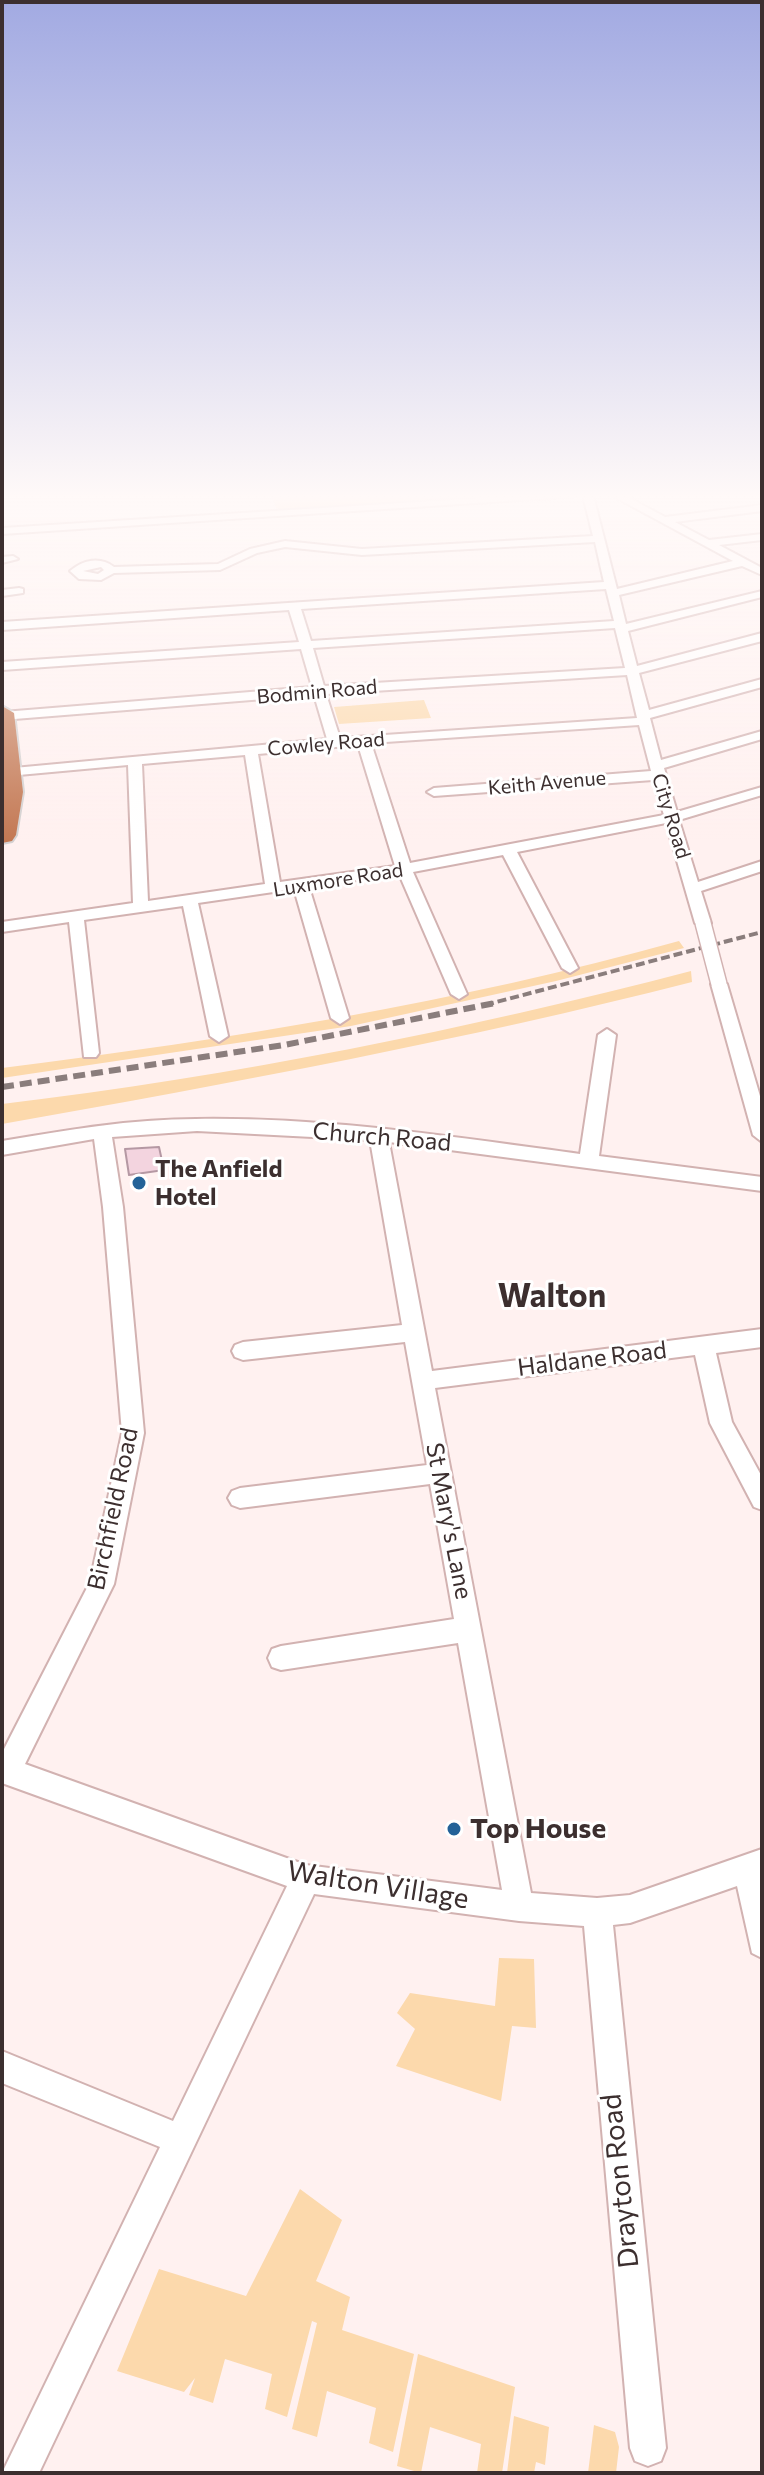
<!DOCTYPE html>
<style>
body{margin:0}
#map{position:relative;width:764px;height:2475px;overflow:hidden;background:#fff1f0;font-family:Commissioner,sans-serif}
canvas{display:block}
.frame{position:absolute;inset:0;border:4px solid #3c2f2f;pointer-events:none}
</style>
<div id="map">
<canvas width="764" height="2475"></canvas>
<div class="frame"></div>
</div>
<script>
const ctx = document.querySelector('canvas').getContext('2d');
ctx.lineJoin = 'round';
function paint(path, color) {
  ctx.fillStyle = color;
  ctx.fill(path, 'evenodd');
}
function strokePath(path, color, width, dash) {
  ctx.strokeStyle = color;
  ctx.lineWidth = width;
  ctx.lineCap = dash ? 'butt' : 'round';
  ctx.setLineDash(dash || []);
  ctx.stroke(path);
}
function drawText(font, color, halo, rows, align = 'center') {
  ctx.font = font + ' Commissioner,sans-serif';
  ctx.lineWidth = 6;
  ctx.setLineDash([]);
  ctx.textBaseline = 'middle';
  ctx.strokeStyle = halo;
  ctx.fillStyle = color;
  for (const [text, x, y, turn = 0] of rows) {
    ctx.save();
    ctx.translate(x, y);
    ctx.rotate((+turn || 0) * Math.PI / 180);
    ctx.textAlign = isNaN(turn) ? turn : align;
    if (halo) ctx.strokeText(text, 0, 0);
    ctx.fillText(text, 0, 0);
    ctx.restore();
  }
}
paint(new Path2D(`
 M 272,495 L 481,495 L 482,496 L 281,510 L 276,508 Z
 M 424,700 L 431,718 L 339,724 L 334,707 Z
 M 679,941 L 684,948 L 556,981 L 351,1026 L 2,1078 L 2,1068 C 231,1039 457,1003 679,941 Z
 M 691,971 L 692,982 C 465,1040 233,1083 2,1124 L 2,1104 C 234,1076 465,1030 691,971 Z
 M 499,1958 L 534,1959 L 536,2028 L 512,2026 L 501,2101 L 396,2066 L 415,2029 L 397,2013 L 410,1993 L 495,2006 Z
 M 300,2189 L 342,2220 L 316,2281 L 350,2297 L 342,2330 L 414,2354 L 393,2452 L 369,2443 L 376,2408 L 327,2391 L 317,2437 L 292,2429 L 317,2323 L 312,2321 L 287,2417 L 265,2409 L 272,2374 L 225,2359 L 213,2403 L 189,2395 L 195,2378 L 184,2392 L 117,2371 L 159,2269 L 246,2296 Z
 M 418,2354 L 515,2387 L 502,2473 L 477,2473 L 481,2444 L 430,2427 L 421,2473 L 397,2466 Z
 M 514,2416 L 549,2427 L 545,2465 L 536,2462 L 534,2473 L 507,2473 Z
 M 594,2425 L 615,2432 L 619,2447 L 616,2473 L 588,2473 Z`), '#fcd9ac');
const building = new Path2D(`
 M 159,1147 L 164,1170 L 129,1175 L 125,1149 Z`);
paint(building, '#f3d4df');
strokePath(building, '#b598a3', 2);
const street = new Path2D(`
 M 530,495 L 593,495 L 617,589 L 733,561 L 611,495 L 624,495 L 665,517 L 762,505 L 762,511 L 675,522 L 709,540 L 762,534 L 762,540 L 719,545 L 762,568 L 762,575 L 742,566 L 619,595 L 626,624 L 762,591 L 762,597 L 628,631 L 637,666 L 762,633 L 762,641 L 639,673 L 649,710 L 762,679 L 762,687 L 650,718 L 661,760 L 762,731 L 762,739 L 664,768 L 677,812 L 762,787 L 762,795 L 679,820 L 698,882 L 762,861 L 762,871 L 701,891 L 711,923 L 703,928 L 695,923 L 666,823 L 517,852 L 578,968 L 570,973 L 562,968 L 503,855 L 413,872 L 467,994 L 459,999 L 451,994 L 399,874 L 309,887 L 349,1018 L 340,1024 L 331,1018 L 294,889 L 198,903 L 228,1036 L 219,1042 L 210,1036 L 183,906 L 84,920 L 99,1053 L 96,1057 L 84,1057 L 69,922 L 2,932 L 2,922 L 133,903 L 128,765 L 8,776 L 3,775 L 3,769 L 327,739 L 314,695 L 2,720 L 3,712 L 312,687 L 301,649 L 2,670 L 2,662 L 299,642 L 289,610 L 2,630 L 2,622 L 604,582 L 595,542 L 362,555 L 285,547 L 257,553 L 220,570 L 114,573 L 101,580 L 79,579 L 70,571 C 83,560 100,556 114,567 L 218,564 L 250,549 L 285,541 L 362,549 L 593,536 L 583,496 L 2,534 L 2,528 ZM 101,567 L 104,570 L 98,574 L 83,571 ZM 606,589 L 614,621 L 311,641 L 301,609 ZM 615,628 L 625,668 L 324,686 L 313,648 ZM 627,675 L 637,718 L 340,738 L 326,694 ZM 639,725 L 651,771 L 434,788 L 427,792 L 434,796 L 653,780 L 664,815 L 410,863 L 371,743 ZM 358,745 L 395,866 L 280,882 L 258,754 ZM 245,755 L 265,884 L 148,901 L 142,764 Z
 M 2,557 L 13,556 L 18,559 L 2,563 Z
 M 19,588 L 23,589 L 23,593 L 2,596 L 2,590 Z
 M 719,979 L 727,984 L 762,1103 L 762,1142 L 753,1135 L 711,984 Z
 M 607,1029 L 616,1035 L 599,1156 L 762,1177 L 762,1191 L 389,1142 L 432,1371 L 762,1329 L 762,1347 L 716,1353 L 732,1422 L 762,1477 L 762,1510 L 754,1507 L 710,1423 L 695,1355 L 435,1388 L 531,1893 L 597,1898 L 630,1895 L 762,1849 L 762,1958 L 752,1953 L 737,1886 L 630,1923 L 613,1925 L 666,2448 L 661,2461 L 648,2466 L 635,2461 L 630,2448 L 584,1926 L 519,1921 L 314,1894 L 39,2473 L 2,2473 L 160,2147 L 2,2083 L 2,2051 L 173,2121 L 287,1886 L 2,1783 L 2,1753 L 90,1582 L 122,1433 L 103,1207 L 94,1139 L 2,1155 L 2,1141 C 67,1130 131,1119 196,1119 C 325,1117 453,1137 580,1154 L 598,1035 ZM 197,1131 L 370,1140 L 402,1325 L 243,1342 L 235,1345 L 232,1351 L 235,1357 L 243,1360 L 405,1342 L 427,1465 L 240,1488 L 232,1491 L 228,1498 L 232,1505 L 240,1508 L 430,1484 L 454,1619 L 281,1646 L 272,1649 L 268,1658 L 272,1667 L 281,1670 L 458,1643 L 502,1890 L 306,1865 L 25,1764 L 114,1584 L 144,1433 L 123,1207 L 112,1137 Z`);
const highway = new Path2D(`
 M 2,706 L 14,713 L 23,792 L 16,835 L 12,841 L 2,843 Z`);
strokePath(street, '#d2b2b1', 4);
strokePath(highway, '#d4d1d1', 4);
paint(street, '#fff');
paint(highway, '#c37853');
strokePath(new Path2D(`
 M 485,1005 L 762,932`), '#8a7d7c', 4, [9, 4]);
strokePath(new Path2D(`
 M 2,1087 L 284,1045 L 495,1003`), '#8a7d7c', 6, [12, 6]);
const streetBridge = new Path2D(`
 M 703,923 L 719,984`);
strokePath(streetBridge, '#d2b2b1', 18, []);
strokePath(streetBridge, '#fff', 15);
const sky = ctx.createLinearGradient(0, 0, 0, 842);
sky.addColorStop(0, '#a2aae2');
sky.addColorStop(0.59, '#fff9f8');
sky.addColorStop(1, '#fff9f800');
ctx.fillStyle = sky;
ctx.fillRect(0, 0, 764, 842);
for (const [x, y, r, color] of [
 [139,1183,8,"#236298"],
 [454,1829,8,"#236298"]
]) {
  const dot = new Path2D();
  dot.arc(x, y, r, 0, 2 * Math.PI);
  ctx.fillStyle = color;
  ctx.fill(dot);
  strokePath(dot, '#fff', 3);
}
drawText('20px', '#3c2f2f', '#fff', [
 ["Bodmin Road",317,692,-5],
 ["Cowley Road",326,744,-5],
 ["Keith Avenue",547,783,-5],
 ["City Road",671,816,73],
 ["Luxmore Road",338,880,-9]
]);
drawText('24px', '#3c2f2f', '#fff', [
 ["Church Road",382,1137,5],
 ["Haldane Road",592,1359,-7],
 ["Birchfield Road",113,1509,-78],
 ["St Mary's Lane",449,1521,79]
]);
drawText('bold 24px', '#3c2f2f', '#fff', [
 ["The Anfield",155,1169],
 ["Hotel",155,1197]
], 'left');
drawText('bold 28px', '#3c2f2f', '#fff', [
 ["Top House",470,1829]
], 'left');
drawText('28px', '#3c2f2f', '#fff', [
 ["Walton Village",378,1885,9],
 ["Drayton Road",620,2181,-96]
]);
drawText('bold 32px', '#3c2f2f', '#fff', [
 ["Walton",552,1296]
]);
</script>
